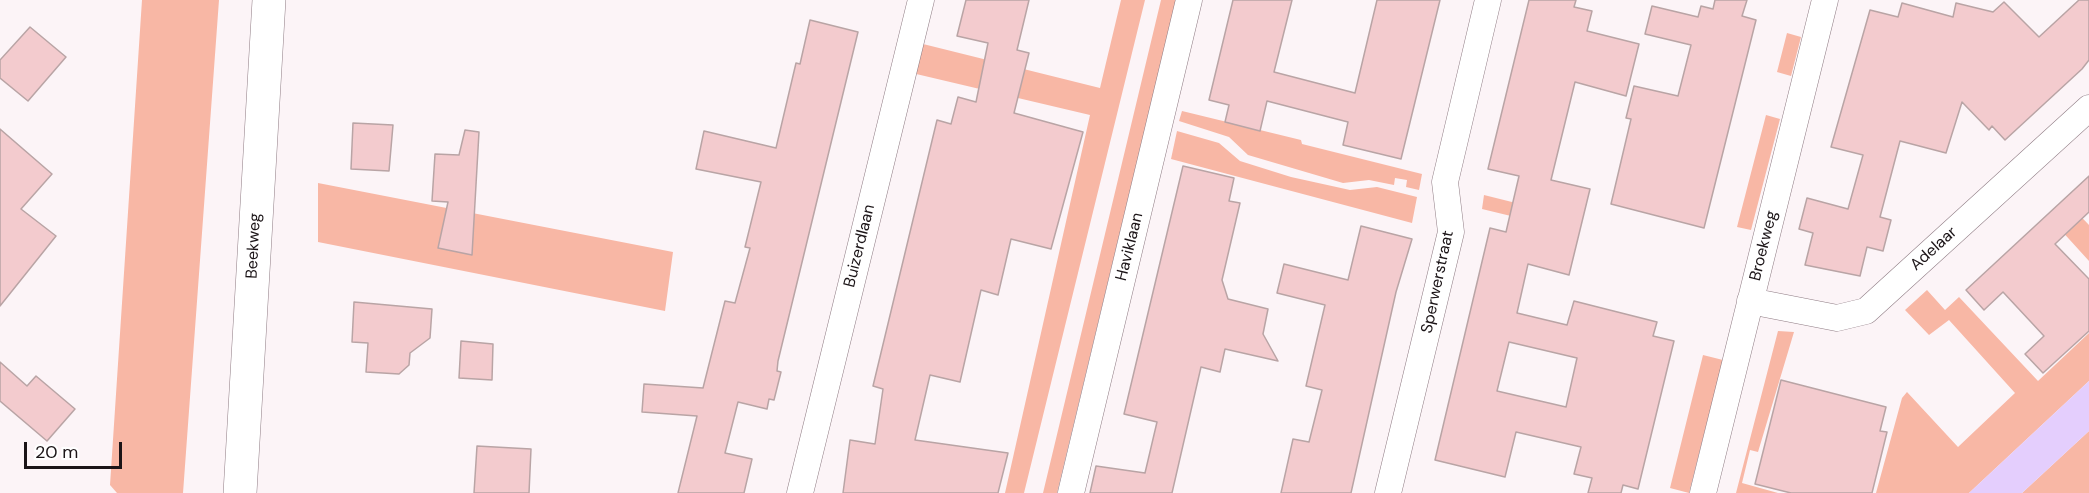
<!DOCTYPE html>
<style>
body{margin:0}
#map{position:relative;width:2089px;height:493px;overflow:hidden;background:#fcf4f7;font-family:"DM Sans",sans-serif}
canvas{display:block}
.scale{position:absolute;left:24px;top:442px;width:98px;height:27px;box-sizing:border-box;border:3px solid #1b1417;border-top:0;padding-left:8px;font-size:18px;line-height:21px;white-space:nowrap;color:#1b1417;-webkit-text-stroke:4px #fff;paint-order:stroke}
</style>
<div id="map">
<canvas width="2089" height="493"></canvas>
<div class="scale">20 m</div>
</div>
<script>
const ctx = document.querySelector('canvas').getContext('2d');
ctx.lineJoin = 'round';
function paint(path, color) {
  ctx.fillStyle = color;
  ctx.fill(path, 'evenodd');
}
function strokePath(path, color, width, dash) {
  ctx.strokeStyle = color;
  ctx.lineWidth = width;
  ctx.lineCap = dash ? 'butt' : 'round';
  ctx.setLineDash(dash || []);
  ctx.stroke(path);
}
function drawText(font, color, halo, rows, align = 'center') {
  ctx.font = font + ' "DM Sans",sans-serif';
  ctx.lineWidth = 4.5;
  ctx.setLineDash([]);
  ctx.textBaseline = 'middle';
  ctx.strokeStyle = halo;
  ctx.fillStyle = color;
  for (const [text, x, y, turn = 0] of rows) {
    ctx.save();
    ctx.translate(x, y);
    ctx.rotate((+turn || 0) * Math.PI / 180);
    ctx.textAlign = isNaN(turn) ? turn : align;
    if (halo) ctx.strokeText(text, 0, 0);
    ctx.fillText(text, 0, 0);
    ctx.restore();
  }
}
paint(new Path2D(`
 M 142,0 L 219,0 L 183,493 L 117,493 L 110,485 Z
 M 1121,0 L 1145,0 L 1024,493 L 1005,493 L 1090,115 L 912,73 L 919,43 L 1100,88 Z
 M 1161,0 L 1176,0 L 1057,493 L 1043,493 Z
 M 1787,33 L 1801,37 L 1791,76 L 1777,72 Z
 M 1182,111 L 1301,140 L 1302,144 L 1422,174 L 1419,190 L 1406,187 L 1407,180 L 1395,178 L 1394,185 L 1369,180 L 1343,183 L 1248,155 L 1229,137 L 1179,121 Z
 M 1766,115 L 1780,119 L 1751,230 L 1737,227 Z
 M 1177,131 L 1219,143 L 1240,161 L 1291,177 L 1350,190 L 1377,187 L 1417,197 L 1412,223 L 1171,159 Z
 M 318,183 L 673,252 L 665,311 L 318,242 Z
 M 1484,195 L 1580,219 L 1577,232 L 1482,209 Z
 M 2065,200 L 2089,225 L 2089,261 L 2049,217 Z
 M 1927,290 L 1945,310 L 1959,297 L 2038,381 L 2089,333 L 2089,381 L 1969,493 L 1876,493 L 1902,398 L 1907,392 L 1958,447 L 2015,393 L 1949,320 L 1929,335 L 1905,310 Z
 M 1778,331 L 1794,332 L 1758,452 L 1750,450 L 1742,483 L 1778,493 L 1736,493 Z
 M 1703,355 L 1723,360 L 1689,493 L 1670,488 Z
 M 2089,431 L 2089,493 L 2022,493 Z`), '#f8b7a5');
paint(new Path2D(`
 M 2089,381 L 2089,431 L 2022,493 L 1969,493 Z`), '#e4cefd');
const building = new Path2D(`
 M 966,0 L 1029,0 L 1017,50 L 1029,53 L 1014,113 L 1083,132 L 1051,249 L 1011,239 L 998,295 L 981,290 L 960,382 L 930,375 L 915,440 L 1008,453 L 998,493 L 843,493 L 850,440 L 875,444 L 883,389 L 873,386 L 937,120 L 951,124 L 958,97 L 976,102 L 988,43 L 957,36 Z
 M 1233,0 L 1292,0 L 1274,72 L 1355,93 L 1377,0 L 1440,0 L 1401,159 L 1343,145 L 1348,122 L 1267,101 L 1260,131 L 1225,122 L 1229,105 L 1209,100 Z
 M 1529,0 L 1576,0 L 1574,7 L 1592,11 L 1587,31 L 1639,44 L 1626,96 L 1575,82 L 1551,180 L 1590,189 L 1569,275 L 1528,264 L 1517,313 L 1567,325 L 1574,301 L 1657,322 L 1653,336 L 1674,341 L 1638,489 L 1623,485 L 1621,493 L 1588,493 L 1592,478 L 1574,474 L 1581,447 L 1516,432 L 1505,477 L 1435,460 L 1490,228 L 1506,232 L 1519,176 L 1488,169 ZM 1509,342 L 1577,358 L 1566,407 L 1497,391 Z
 M 1715,0 L 1747,0 L 1742,16 L 1756,20 L 1704,228 L 1611,204 L 1631,119 L 1626,118 L 1634,86 L 1678,96 L 1691,45 L 1645,34 L 1652,6 L 1698,17 L 1701,6 L 1713,9 Z
 M 2079,0 L 2089,0 L 2089,60 L 2082,69 L 2005,140 L 1992,126 L 1989,130 L 1962,102 L 1946,153 L 1900,141 L 1880,217 L 1891,220 L 1883,251 L 1867,247 L 1860,276 L 1805,265 L 1813,233 L 1799,229 L 1807,198 L 1848,209 L 1863,155 L 1831,147 L 1870,10 L 1898,17 L 1902,3 L 1953,17 L 1956,3 L 1993,12 L 2004,2 L 2039,37 Z
 M 810,20 L 858,32 L 778,361 L 777,371 L 781,372 L 774,400 L 769,399 L 767,409 L 738,402 L 725,453 L 752,459 L 744,493 L 678,493 L 697,416 L 642,412 L 644,384 L 703,388 L 725,301 L 735,303 L 750,248 L 745,247 L 761,182 L 696,169 L 704,131 L 776,148 L 796,63 L 800,64 Z
 M 30,27 L 66,57 L 28,101 L 0,78 L 0,60 Z
 M 353,123 L 393,125 L 389,171 L 351,169 Z
 M 0,129 L 52,174 L 21,209 L 56,236 L 0,306 Z
 M 465,130 L 479,132 L 472,255 L 438,248 L 448,202 L 432,201 L 435,154 L 459,155 Z
 M 1183,166 L 1234,178 L 1229,201 L 1240,203 L 1222,280 L 1228,299 L 1268,309 L 1263,334 L 1278,361 L 1225,349 L 1220,372 L 1201,367 L 1172,493 L 1090,493 L 1096,466 L 1145,473 L 1157,422 L 1124,414 Z
 M 2089,176 L 2089,212 L 2055,244 L 2089,279 L 2089,331 L 2043,373 L 2025,354 L 2044,336 L 2003,292 L 1984,310 L 1966,290 Z
 M 1361,226 L 1412,239 L 1396,292 L 1351,493 L 1281,493 L 1293,439 L 1309,442 L 1322,390 L 1306,386 L 1325,305 L 1277,293 L 1284,264 L 1348,280 Z
 M 354,302 L 432,309 L 430,338 L 410,353 L 409,365 L 399,374 L 366,372 L 368,343 L 352,342 Z
 M 461,341 L 493,344 L 492,380 L 459,378 Z
 M 0,362 L 27,386 L 36,376 L 75,409 L 47,441 L 0,401 Z
 M 1781,380 L 1886,407 L 1880,431 L 1887,432 L 1872,493 L 1791,493 L 1755,484 Z
 M 477,446 L 531,449 L 529,493 L 474,493 Z`);
paint(building, '#f3cbce');
strokePath(building, '#b9a4a5', 1.5);
const minor = new Path2D(`
 M 1750,301 L 1837,318 L 1866,311 L 2089,108
 M 800,493 L 921,0
 M 1071,493 L 1189,0
 M 1388,493 L 1451,232 L 1445,182 L 1488,0
 M 1703,493 L 1825,0`);
const secondary = new Path2D(`
 M 240,493 L 269,0`);
strokePath(minor, '#8f7c84', 27);
strokePath(secondary, '#8f7c84', 34);
strokePath(minor, '#fff', 26);
strokePath(secondary, '#fff', 33);
drawText('16px', '#1b1417', '#fff', [
 ["Beekweg",254,246,-87],
 ["Buizerdlaan",860,246,-76],
 ["Broekweg",1764,246,-76],
 ["Haviklaan",1130,247,-76],
 ["Adelaar",1934,249,-42],
 ["Sperwerstraat",1438,282,-78]
]);
</script>
